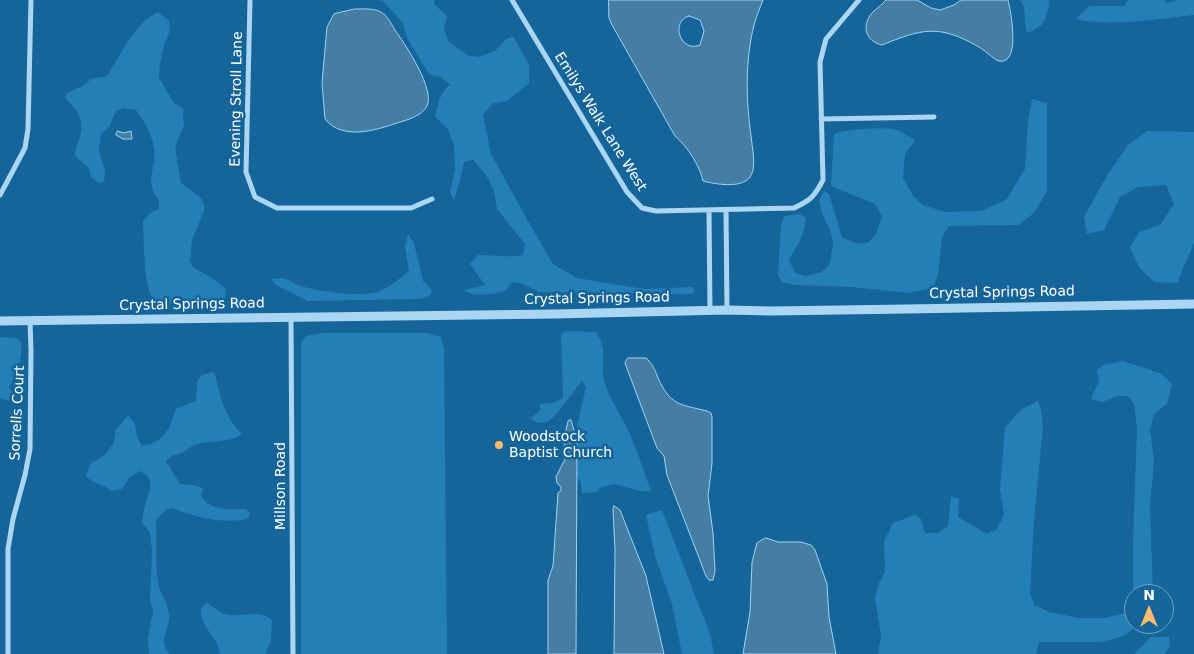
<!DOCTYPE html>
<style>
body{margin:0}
#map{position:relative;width:1194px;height:654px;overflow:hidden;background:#15659a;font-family:"DejaVu Sans",sans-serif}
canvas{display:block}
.north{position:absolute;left:1124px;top:584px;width:50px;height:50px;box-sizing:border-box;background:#15659a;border:1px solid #73a3c2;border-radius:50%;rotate:0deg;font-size:14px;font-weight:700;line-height:20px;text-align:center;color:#fff}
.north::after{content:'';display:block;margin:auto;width:18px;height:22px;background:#ffbc6b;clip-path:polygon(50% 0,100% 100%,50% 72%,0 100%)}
</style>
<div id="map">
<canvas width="1194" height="654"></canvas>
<div class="north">N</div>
</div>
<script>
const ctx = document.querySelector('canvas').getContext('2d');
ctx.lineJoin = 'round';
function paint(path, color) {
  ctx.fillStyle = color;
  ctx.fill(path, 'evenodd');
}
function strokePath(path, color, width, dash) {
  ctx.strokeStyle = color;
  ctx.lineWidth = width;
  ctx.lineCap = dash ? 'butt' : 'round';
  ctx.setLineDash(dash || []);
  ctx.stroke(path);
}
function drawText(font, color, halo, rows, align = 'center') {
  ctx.font = font + ' "DejaVu Sans",sans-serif';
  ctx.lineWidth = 5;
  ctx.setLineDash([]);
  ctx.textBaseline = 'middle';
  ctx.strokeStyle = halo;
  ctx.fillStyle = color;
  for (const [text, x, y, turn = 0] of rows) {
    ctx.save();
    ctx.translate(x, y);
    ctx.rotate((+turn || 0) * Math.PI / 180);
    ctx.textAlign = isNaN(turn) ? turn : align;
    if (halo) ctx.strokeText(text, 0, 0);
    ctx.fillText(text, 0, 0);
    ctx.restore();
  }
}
paint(new Path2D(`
 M 379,0 L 434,0 L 435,5 L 447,16 L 444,30 L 449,42 L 467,55 L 478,57 L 495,51 L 505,40 L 513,36 L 529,65 L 529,83 L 507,101 L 493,103 L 483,115 L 491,154 L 533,230 L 553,264 L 577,278 L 612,284 L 645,289 L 693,287 L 694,292 L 690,294 L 539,292 L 523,284 L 512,282 L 505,291 C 494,294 473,298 464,290 L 485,285 L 470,264 L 478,255 C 493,255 509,258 523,255 L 525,244 L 497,209 L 494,191 L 486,175 L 473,160 L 464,162 L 461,176 L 454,201 L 450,192 L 455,170 L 454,145 L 447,128 L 435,117 C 438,104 440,92 450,85 L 441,77 L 429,74 L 407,38 L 403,23 L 383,1 Z
 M 1020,0 L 1048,0 L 1049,2 C 1047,20 1045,25 1028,33 C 1022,22 1028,9 1020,0 Z
 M 1128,0 L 1164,0 L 1167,3 L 1177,0 L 1194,0 L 1194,15 C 1160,19 1109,27 1076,19 L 1089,6 L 1124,6 Z
 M 158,12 L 169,21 L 170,31 L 164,45 L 160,63 L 159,77 L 173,102 L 183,109 L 184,125 L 175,147 L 181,183 L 201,198 L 205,208 L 192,240 L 190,261 L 193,267 L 217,281 L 226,289 L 225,300 L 218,303 L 161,304 C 159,302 156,302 154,300 C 143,287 144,238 143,221 L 150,213 L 159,209 L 159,200 C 143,181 157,169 154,148 C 152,134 144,121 136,110 L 124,108 L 116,111 L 109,127 L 101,134 L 99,151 L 105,172 L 104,182 L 99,183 L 91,177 L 89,168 L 75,156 C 75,148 78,144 80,137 C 85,118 77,110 65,98 L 67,93 L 83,86 L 91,79 L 107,76 C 122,53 133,25 158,12 Z
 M 1032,99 L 1047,103 L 1047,191 L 1034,213 L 1018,225 L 949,226 L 942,237 L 938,274 L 933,288 L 908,293 L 852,287 L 795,285 L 782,282 L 778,275 L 781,224 L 785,216 L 800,214 L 806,218 C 805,234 797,246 789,260 L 795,273 L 805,276 L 822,272 L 830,264 L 833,242 L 830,230 L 823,216 L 819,201 L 824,191 L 829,194 L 842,237 L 858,244 L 869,242 L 876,234 L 882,216 L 875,204 L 831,186 L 834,134 C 846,129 886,126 897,130 C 903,132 909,137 915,140 L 905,154 L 903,178 L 914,197 L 923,205 L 945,212 L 981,211 L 1006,200 L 1025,169 L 1028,121 Z
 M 1147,131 L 1194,132 L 1194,243 L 1177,283 L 1154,282 L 1139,267 L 1130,248 L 1139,232 L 1160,225 L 1174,204 L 1166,185 L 1138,187 L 1120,197 L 1104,230 L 1087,234 L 1084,217 L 1108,174 L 1128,145 Z
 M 408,234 L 414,243 L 423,281 L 432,290 L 430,296 L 420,299 L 308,301 L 276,285 L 271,279 C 291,276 287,282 304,287 C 322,292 359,297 377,292 C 386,290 402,277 409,271 L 405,246 Z
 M 565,331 L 596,332 C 610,352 599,367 605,384 C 610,399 619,412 626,426 C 636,446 643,469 651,491 L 640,491 L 614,484 L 600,488 L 597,492 L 582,493 L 581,482 L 577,477 L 575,435 L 586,387 L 582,381 L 558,412 L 548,422 L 537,423 L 531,418 L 540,411 L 540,404 L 553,403 L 563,398 L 561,335 Z
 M 322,333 L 427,333 L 441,337 L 444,349 L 447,654 L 301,654 L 301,343 L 306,336 Z
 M 0,337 L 16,338 L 21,342 C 23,360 17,372 9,388 L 14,396 L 15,403 L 0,398 Z
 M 1123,361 L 1160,373 L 1172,384 L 1167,404 L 1154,414 L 1150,430 L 1154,461 L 1150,506 L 1153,594 L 1134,594 L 1134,624 L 1138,624 L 1126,635 L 1103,642 L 1039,642 L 1036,654 L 878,654 L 881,636 L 875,597 L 879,583 L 885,572 L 884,541 L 893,523 L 915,515 L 921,519 L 925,533 L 938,533 L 948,526 L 951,496 L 959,499 L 958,517 L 987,534 L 997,529 L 1004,515 L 1000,489 L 1005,427 L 1022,409 L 1038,401 L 1041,409 L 1043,426 L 1034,521 L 1030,593 L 1035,605 L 1049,612 L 1079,618 L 1105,618 L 1125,613 L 1131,604 L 1133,588 L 1133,544 L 1137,428 L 1134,404 L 1128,396 L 1117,396 L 1103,402 L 1091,399 L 1099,381 L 1097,370 L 1103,365 Z
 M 213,372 C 218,380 216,383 219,391 C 224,408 229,422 242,434 C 231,443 212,440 199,444 C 188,446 185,455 173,455 L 166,461 L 180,484 L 193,485 L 203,488 L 201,496 C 212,512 228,509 246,509 L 250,514 L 247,519 C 221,524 196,517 172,508 L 166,510 L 156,520 C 157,540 155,562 158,582 C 160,595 170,605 169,618 C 168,632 158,642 170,654 L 149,654 L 148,638 L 153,611 L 150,598 L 152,551 L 150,533 L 142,522 C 143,516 143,511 145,505 C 149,492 157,477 139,471 L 129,478 L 122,489 L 111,491 C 102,483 93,485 86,476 L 90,464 L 105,455 L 114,442 L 116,429 L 128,416 L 135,423 L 137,437 L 142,446 C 165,442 169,429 176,409 L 196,401 L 197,381 L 202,375 Z
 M 662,510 L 710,634 L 714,654 L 682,654 L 672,604 L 655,556 L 646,515 Z
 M 206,603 C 213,606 221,614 228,615 C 243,617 259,609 272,620 L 271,641 L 265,654 L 220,654 C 217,634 201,630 201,609 Z
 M 1151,637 L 1169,637 L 1170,647 L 1164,654 L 1134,654 Z`), '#247fb7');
const water = new Path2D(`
 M 609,0 L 763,0 C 760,8 756,17 754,25 C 745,61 746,99 751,136 C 752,147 757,167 750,177 C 742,189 714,184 703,181 C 700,166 687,146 675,136 L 612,25 L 609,18 ZM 689,16 L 700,20 L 704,31 L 700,45 C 680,53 670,21 689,16 Z
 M 886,0 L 917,0 L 931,8 L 940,10 L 954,5 L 961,0 L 1008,0 C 1011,12 1021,65 999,61 C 994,60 984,49 977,46 C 939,24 921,29 882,45 C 864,41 861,23 874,11 C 878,7 883,4 886,0 Z
 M 355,9 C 363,9 374,8 381,12 C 389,17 392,26 397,33 C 407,47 435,90 427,106 C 422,116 407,120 397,123 C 376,130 343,141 325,119 L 322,83 L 327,27 L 334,14 Z
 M 118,131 L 123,133 L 131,131 L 132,139 L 123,139 L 116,135 Z
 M 628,358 L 646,358 C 652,363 655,370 658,378 C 671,406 679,404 707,411 L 711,413 L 712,417 L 712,463 L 708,496 L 713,533 L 715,571 L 713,580 L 709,580 L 706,576 L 667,475 L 664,456 L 657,448 L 626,366 L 625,363 Z
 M 571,420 L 577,441 L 576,654 L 548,654 L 548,580 L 553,566 L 558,493 L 561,491 L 561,487 L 557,483 L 556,477 L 565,459 L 564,439 L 568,421 Z
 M 614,506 L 620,510 L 646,576 L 664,654 L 614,654 L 615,550 L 613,509 Z
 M 766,538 L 778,542 L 801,542 L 811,545 L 815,550 L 827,584 L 829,617 L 836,654 L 743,654 L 750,612 L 752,562 L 757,543 Z`);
paint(water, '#467ea3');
strokePath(water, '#9cd4f5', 1);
strokePath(new Path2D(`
 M 250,0 L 246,172 L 255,197 L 277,208 L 411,208 L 432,199
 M 512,0 L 627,192 L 642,208 L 656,211 L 794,208 C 811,200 814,197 823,180 L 820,62 L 826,39 L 859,0
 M 821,119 L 934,117
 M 0,195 L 25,148 L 28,129 L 31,0
 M 726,210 L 727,310
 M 709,211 L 710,310
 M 291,318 L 293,654
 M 8,654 L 8,549 L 13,519 L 25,475 L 30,449 L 31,350 L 30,321`), '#aad6f3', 5);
strokePath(new Path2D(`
 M 0,321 L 555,314 L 727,310 L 771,311 L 907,309 L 1194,304`), '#aad6f3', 9);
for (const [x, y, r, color] of [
 [499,445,5,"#ffbc6b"]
]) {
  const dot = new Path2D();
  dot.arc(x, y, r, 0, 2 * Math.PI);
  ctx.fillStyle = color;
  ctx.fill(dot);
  strokePath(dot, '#15659a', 2);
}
drawText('14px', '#fff', '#15659a', [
 ["Evening Stroll Lane",237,99,-89],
 ["Emilys Walk Lane West",600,122,58],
 ["Crystal Springs Road",1002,293,-1],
 ["Crystal Springs Road",597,299,-1],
 ["Crystal Springs Road",192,305,-1],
 ["Sorrells Court",18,413,-87],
 ["Millson Road",281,486,-90]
]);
drawText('14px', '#fff', '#15659a', [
 ["Woodstock",509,437],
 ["Baptist Church",509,453]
], 'left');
</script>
